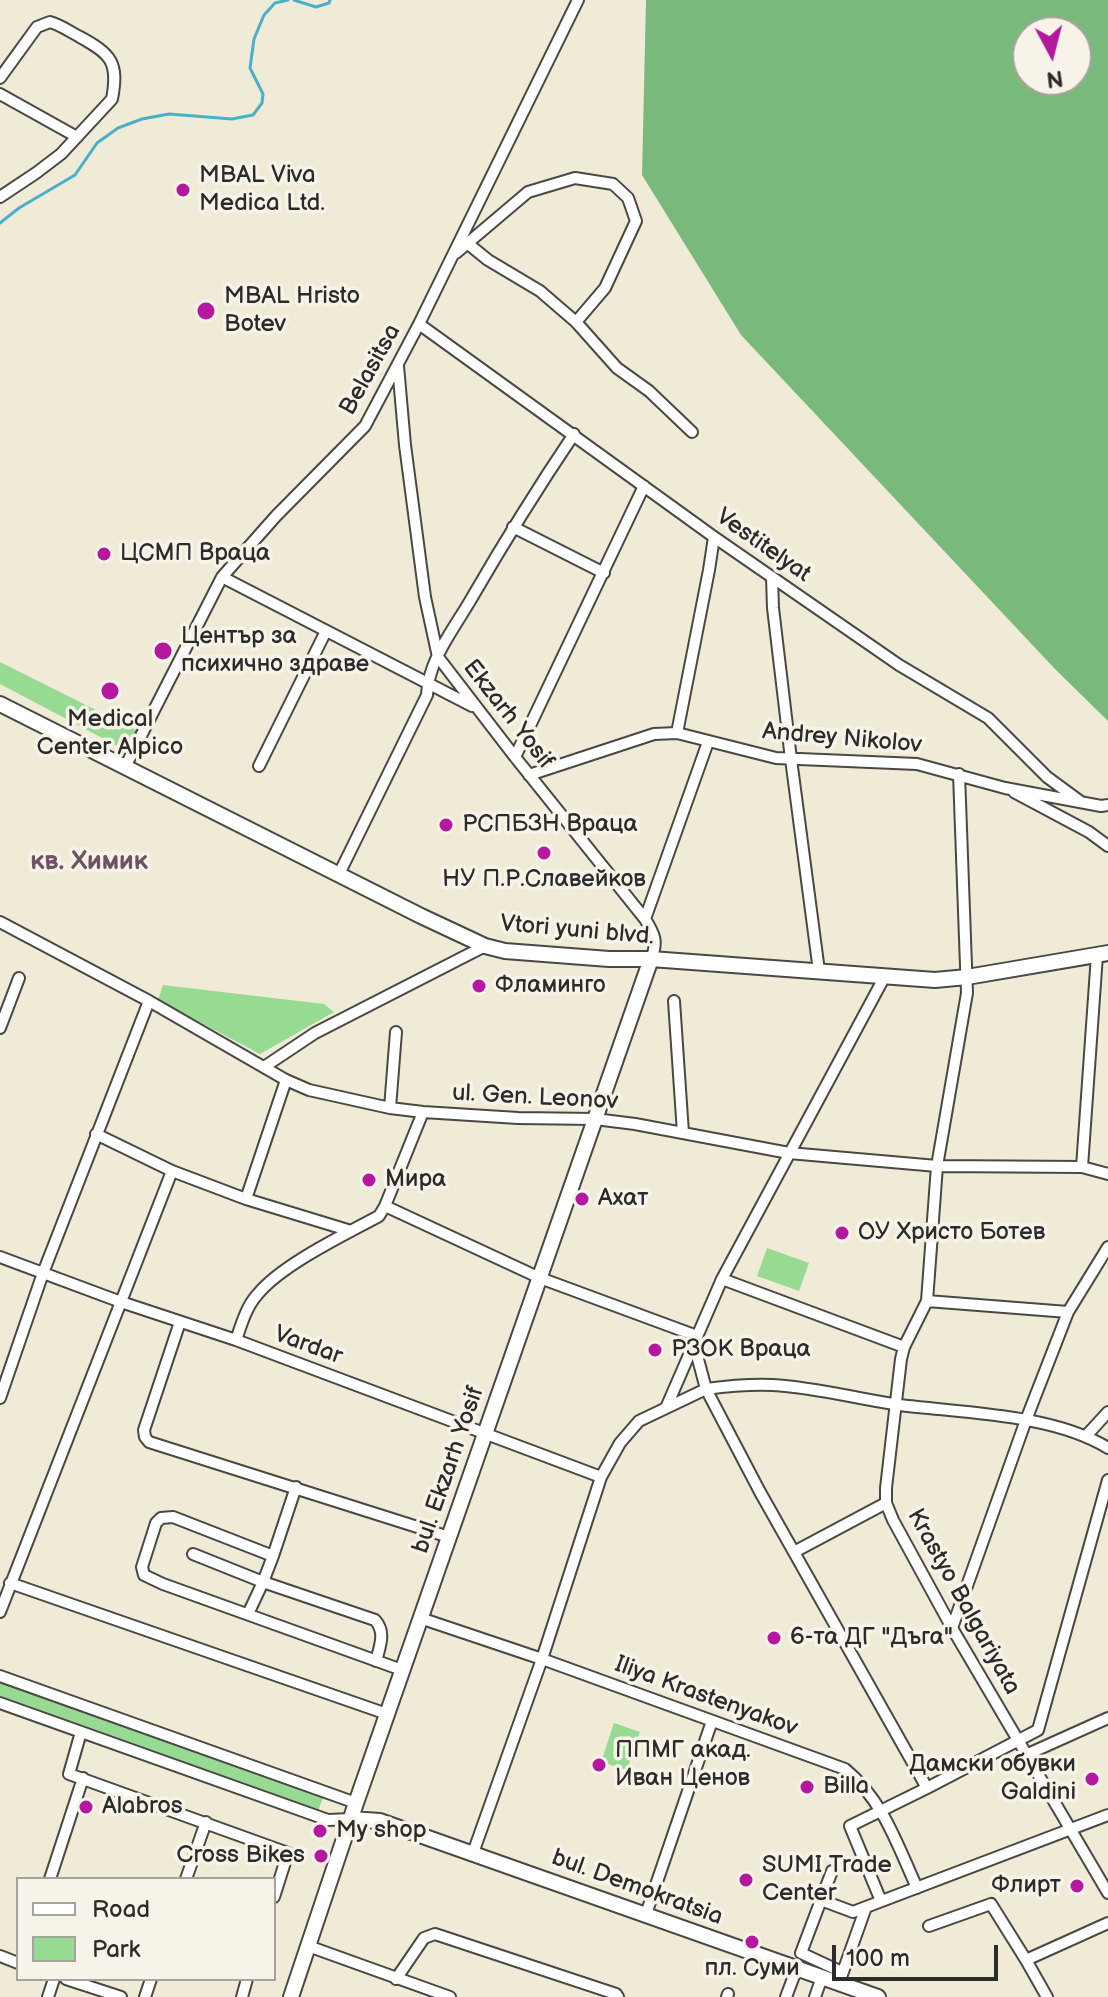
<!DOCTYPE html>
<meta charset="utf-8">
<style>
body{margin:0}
#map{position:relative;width:1108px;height:1997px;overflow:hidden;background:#f0ebd6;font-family:"Balsamiq Sans",sans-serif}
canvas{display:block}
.legend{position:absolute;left:16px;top:1877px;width:260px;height:104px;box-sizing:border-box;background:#f7f3e8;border:2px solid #a5a39c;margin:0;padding:10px 14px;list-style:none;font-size:24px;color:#2b2b2b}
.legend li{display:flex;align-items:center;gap:16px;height:40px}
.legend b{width:40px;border:2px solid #a5a39c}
.north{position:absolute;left:1012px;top:16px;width:80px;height:80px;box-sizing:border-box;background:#f7f3e8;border:2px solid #a5a39c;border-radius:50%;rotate:173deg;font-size:22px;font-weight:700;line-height:32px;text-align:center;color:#2b2b2b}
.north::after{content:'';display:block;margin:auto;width:28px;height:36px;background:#b5179e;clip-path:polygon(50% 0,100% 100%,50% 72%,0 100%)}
.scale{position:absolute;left:832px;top:1945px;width:166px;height:36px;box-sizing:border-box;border:4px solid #2b2b2b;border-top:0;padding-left:10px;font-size:24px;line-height:28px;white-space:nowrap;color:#2b2b2b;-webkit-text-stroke:6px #f7f3e8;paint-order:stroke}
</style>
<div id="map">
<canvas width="1108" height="1997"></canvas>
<ul class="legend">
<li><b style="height:10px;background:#fff"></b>Road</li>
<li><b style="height:22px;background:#97da92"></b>Park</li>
</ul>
<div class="north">N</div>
<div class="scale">100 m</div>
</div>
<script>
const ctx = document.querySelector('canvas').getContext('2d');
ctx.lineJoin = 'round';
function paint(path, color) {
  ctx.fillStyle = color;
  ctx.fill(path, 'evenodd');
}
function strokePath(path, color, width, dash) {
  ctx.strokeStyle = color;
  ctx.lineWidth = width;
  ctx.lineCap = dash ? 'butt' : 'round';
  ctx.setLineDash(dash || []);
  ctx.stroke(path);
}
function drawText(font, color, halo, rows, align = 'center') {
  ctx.font = font + ' "Balsamiq Sans",sans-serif';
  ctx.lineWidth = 7;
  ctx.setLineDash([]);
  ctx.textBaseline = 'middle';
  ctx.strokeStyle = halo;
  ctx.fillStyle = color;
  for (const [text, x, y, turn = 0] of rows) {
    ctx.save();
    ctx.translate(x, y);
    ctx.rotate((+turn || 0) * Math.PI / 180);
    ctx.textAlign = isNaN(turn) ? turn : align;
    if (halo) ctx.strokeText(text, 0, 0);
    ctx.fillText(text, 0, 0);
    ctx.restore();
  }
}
paint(new Path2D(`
 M 0,662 L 138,731 L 127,751 L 0,684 Z
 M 163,985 L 324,1004 L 334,1012 L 260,1054 L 158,1000 Z
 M 767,1248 L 809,1263 L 799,1291 L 757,1276 Z
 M 0,1681 L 323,1798 L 318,1811 L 0,1696 Z
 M 614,1723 L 640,1732 L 627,1770 L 601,1762 Z`), '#97da92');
paint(new Path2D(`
 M 646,0 L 1108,0 L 1108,721 L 1055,669 L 741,335 L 642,175 ZM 1028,32 L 1076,32 L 1076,80 L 1028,80 Z`), '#79ba7c');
strokePath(new Path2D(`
 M 294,0 L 316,7 L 329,3 L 330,0
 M 0,223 L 19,208 L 75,175 L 97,143 L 118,128 L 142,119 L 169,114 L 232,119 L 253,115 L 262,103 L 263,94 L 250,68 L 254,39 L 264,15 L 275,3 L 288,0`), '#4bafcb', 3);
const street = new Path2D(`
 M 0,78 L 37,27 L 50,22 C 61,25 70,32 80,37 C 111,54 119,62 112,99 L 61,154 L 36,173 L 0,197
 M 0,94 L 77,137
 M 467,243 L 488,260 L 540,291 L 576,322 L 617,368 L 649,391 L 692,432
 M 456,253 L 528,192 L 575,178 L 613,184 L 628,198 L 636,221 L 605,288 L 576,322
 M 419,324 L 714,537 L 899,665 L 988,718 L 1047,777 L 1081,802
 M 398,366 L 405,445 L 425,597 L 438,657 L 515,757 L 645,919 C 655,935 658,942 651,959
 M 513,527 L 604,573
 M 222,577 L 472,706
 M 772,577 L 773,608 L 791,759 L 819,971
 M 677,733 L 709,570 L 714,537
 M 515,757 L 644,486
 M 259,766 L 326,631
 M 125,767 L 222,577 L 276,516 L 365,426 L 419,324 L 578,0
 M 959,774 L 967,993 L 937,1166 L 927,1301 L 904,1347 L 901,1359 L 886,1488 L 886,1503 L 893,1520 L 952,1628 L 1108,1893
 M 529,775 L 654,734 L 677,733 L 776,758 L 917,764 L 1005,788 L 1101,806 L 1108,805
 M 1014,792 L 1089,832 L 1108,846
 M 339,874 L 427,695 C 428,661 453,630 470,601 C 503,544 537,489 574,434
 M 645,919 L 708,742
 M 0,922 L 149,1001 L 286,1080 L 309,1090 L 390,1108 L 423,1112 L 518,1118 L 595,1119 L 635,1124 L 789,1153 L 937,1166 L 1082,1167 L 1108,1174
 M 674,1001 L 683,1133
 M 0,1028 L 19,978
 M 264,1067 L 315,1033 L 485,946
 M 390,1108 L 396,1032
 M 96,1134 L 172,1171 L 246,1199 L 351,1231
 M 1082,1167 L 1097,955
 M 246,1199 L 286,1080
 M 385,1206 L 540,1278 L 697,1336
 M 0,1257 L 121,1302 L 236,1340 L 601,1477
 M 722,1279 L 904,1347
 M 927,1301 L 1068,1312
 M 180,1322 L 144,1430 L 145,1437 L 149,1442 L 449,1537
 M 236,1340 C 241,1326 246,1307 257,1295 C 281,1265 344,1235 379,1216 L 385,1206 L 423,1112
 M 0,1398 L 43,1273 L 149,1001
 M 666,1408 L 722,1279 L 885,976
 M 1086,1436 L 1108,1412
 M 794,1552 L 886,1503
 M 193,1554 L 263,1582 L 375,1620 C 386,1632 380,1646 376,1661
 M 273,1556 L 296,1487
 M 10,1583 L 387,1714
 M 0,1612 L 172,1171
 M 248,1614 L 263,1582 L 273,1556 L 173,1517 L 161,1518 L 156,1523 L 142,1567 L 144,1575 L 163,1584 L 402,1670
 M 420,1618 L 542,1659 L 845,1769 C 883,1800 897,1844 917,1888
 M 952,1628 L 1026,1420 L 1068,1312 L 1108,1247
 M 0,1676 L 356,1803
 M 0,1703 L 328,1820 L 351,1819
 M 81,1732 L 69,1774 L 288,1853 L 274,1897
 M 1028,1754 L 1108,1718
 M 927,1788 L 760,1492 L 706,1389 C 728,1386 750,1384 773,1385 C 813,1387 859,1399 900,1405 C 964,1413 1053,1414 1108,1448
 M 473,1853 L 542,1659 L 601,1477 L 620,1443 L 639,1421 L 706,1389 L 694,1344
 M 50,1879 L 83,1778
 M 186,1879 L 206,1822
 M 821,1900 L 832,1871
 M 881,1901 L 850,1826 L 927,1788 L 1038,1730 L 1108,1480
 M 866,1907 L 1108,1815
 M 646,1914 L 712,1721
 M 929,1926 L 991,1904 L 1026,1960 L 1108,1923
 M 308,1946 L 450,1997
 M 0,1956 L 18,1963
 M 1026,1960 L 1047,1997
 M 66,1979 L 121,1997
 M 396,1979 L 424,1938 L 435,1934 L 616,1994 L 618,1997
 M 839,1983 L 866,1907 L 853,1912 L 821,1900 L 801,1953 L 842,1972
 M 48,1997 L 54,1979
 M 145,1997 L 151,1979
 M 242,1997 L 247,1979
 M 727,1997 L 728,1994
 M 786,1997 L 798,1965
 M 815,1997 L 822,1977`);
const secondary = new Path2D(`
 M 0,704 L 421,916 L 485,946 L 505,951 L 609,959 L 651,959 L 935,980 L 967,977 L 1108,953
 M 351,1819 L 380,1821 L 878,1997
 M 291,1997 L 356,1803 L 651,959`);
strokePath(street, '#494845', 14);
strokePath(secondary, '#494845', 18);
strokePath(street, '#fff', 10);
strokePath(secondary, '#fff', 14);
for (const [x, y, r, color] of [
 [183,190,8,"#b5179e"],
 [206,311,10,"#b5179e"],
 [104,554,8,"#b5179e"],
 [163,651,10,"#b5179e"],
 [110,691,10,"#b5179e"],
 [446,825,8,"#b5179e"],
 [544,853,8,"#b5179e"],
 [479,986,8,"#b5179e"],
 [369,1180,8,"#b5179e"],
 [582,1199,8,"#b5179e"],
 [842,1233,8,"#b5179e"],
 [655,1350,8,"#b5179e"],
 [774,1638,8,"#b5179e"],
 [599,1765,8,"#b5179e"],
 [1092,1779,8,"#b5179e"],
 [807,1787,8,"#b5179e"],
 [86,1807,8,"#b5179e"],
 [320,1831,8,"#b5179e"],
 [321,1856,8,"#b5179e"],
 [746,1880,8,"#b5179e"],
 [1077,1886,8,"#b5179e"],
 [752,1942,8,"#b5179e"]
]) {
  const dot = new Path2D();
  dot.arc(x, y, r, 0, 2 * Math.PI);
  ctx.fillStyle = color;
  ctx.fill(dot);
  strokePath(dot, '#f7f3e8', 3);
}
drawText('24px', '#2b2b2b', '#f7f3e8', [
 ["MBAL Viva",199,176],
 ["Medica Ltd.",199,204],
 ["MBAL Hristo",224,297],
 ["Botev",224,325],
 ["ЦСМП Враца",120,554],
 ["Център за",181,637],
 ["психично здраве",181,665],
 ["Medical",110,720,"center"],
 ["Center Alpico",110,748,"center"],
 ["РСПБЗН Враца",462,825],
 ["НУ П.Р.Славейков",544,880,"center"],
 ["Фламинго",495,986],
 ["Мира",385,1180],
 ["Ахат",598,1199],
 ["ОУ Христо Ботев",858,1233],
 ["РЗОК Враца",671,1350],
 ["6-та ДГ \"Дъга\"",790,1638],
 ["ППМГ акад.",615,1751],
 ["Иван Ценов",615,1779],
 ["Дамски обувки",1076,1765,"right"],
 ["Galdini",1076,1793,"right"],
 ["Billa",823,1787],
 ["Alabros",102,1807],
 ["My shop",336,1831],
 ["Cross Bikes",305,1856,"right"],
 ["SUMI Trade",762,1866],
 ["Center",762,1894],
 ["Флирт",1061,1886,"right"],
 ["пл. Суми",752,1969,"center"]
], 'left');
drawText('24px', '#2b2b2b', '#f7f3e8', [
 ["Belasitsa",371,370,-61],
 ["Vestitelyat",763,546,35],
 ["Ekzarh Yosif",508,715,52],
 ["Andrey Nikolov",842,739,5],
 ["Vtori yuni blvd.",577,931,5],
 ["ul. Gen. Leonov",535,1098,3],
 ["Vardar",308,1346,20],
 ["bul. Ekzarh Yosif",449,1470,-71],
 ["Krastyo Balgariyata",963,1602,61],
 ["Iliya Krastenyakov",706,1697,20],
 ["bul. Demokratsia",637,1888,20]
]);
drawText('bold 26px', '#6e5364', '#f7f3e8', [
 ["кв. Химик",89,862]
]);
</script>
